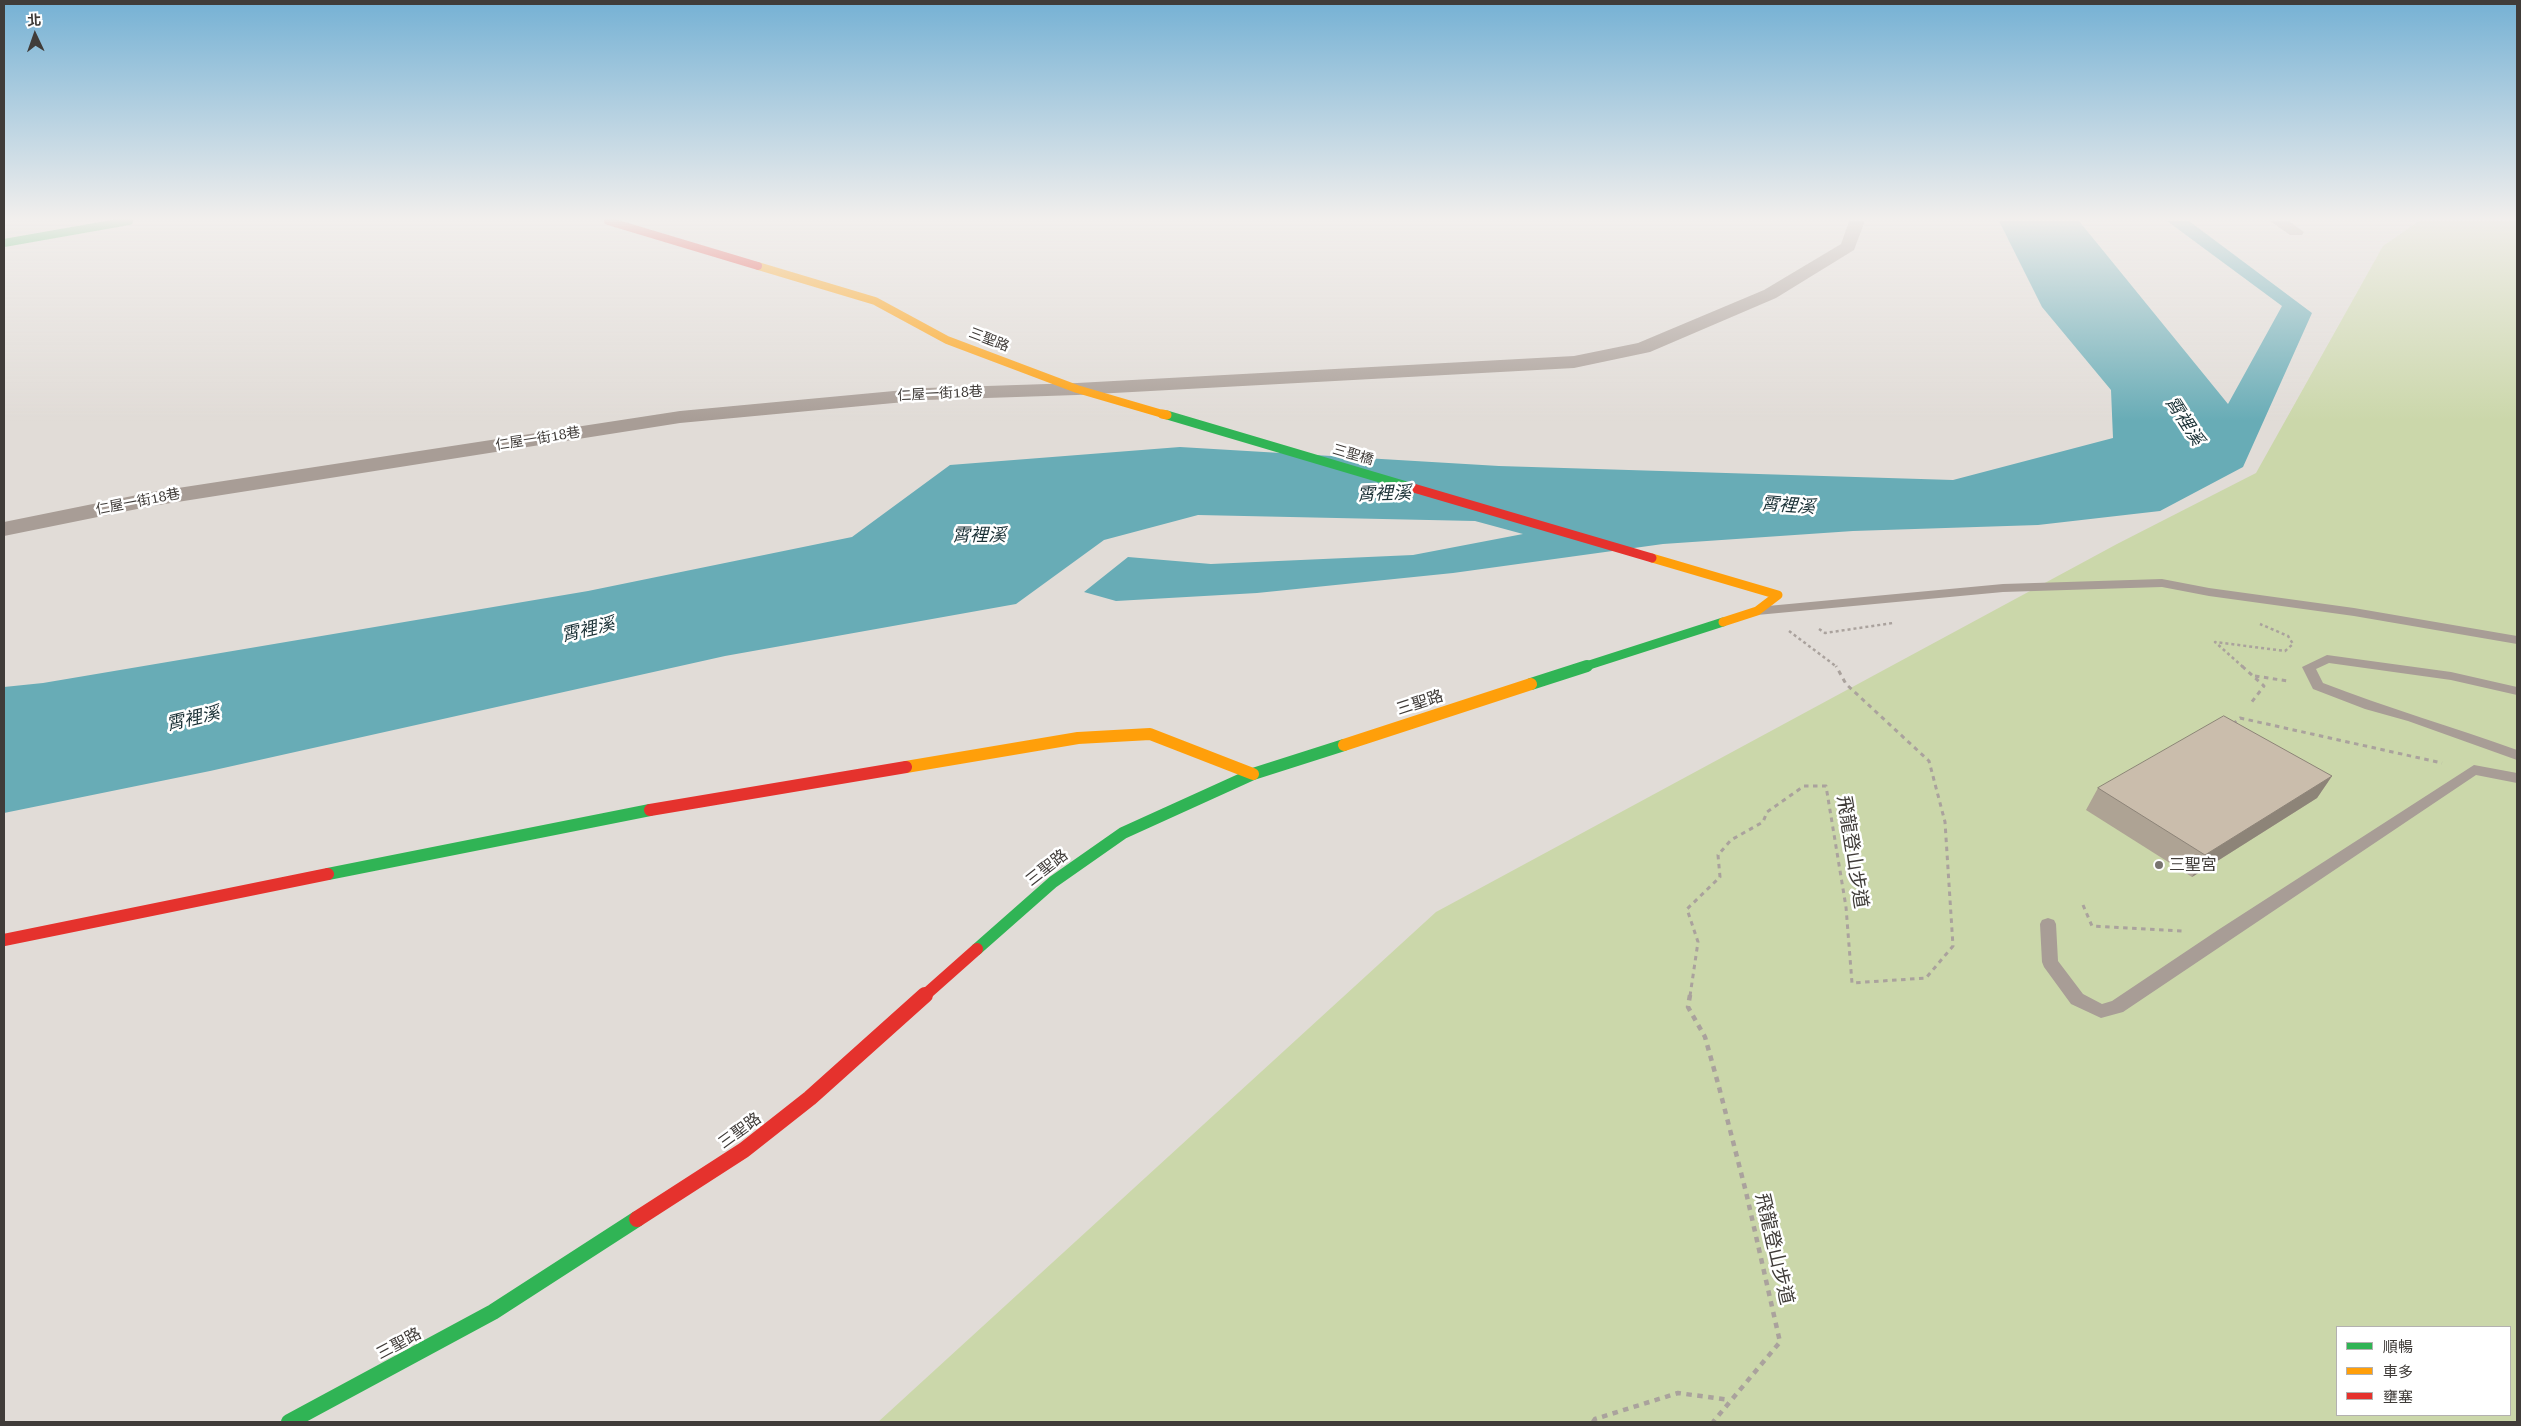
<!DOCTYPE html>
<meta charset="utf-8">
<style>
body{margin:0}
#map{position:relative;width:2521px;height:1426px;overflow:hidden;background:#e1dcd7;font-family:"Roboto Serif","Noto Sans TC",serif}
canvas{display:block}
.frame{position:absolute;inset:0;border:5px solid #403c39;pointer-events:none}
.legend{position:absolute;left:2336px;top:1326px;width:175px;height:90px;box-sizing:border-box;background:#fff;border:1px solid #b3b1b0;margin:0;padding:6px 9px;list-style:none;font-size:15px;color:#403c39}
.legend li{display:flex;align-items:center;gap:10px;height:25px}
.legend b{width:25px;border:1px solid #b3b1b0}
.north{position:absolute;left:10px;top:10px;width:50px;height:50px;-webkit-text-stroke:4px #fff;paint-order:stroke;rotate:357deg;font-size:14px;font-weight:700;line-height:20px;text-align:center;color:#403c39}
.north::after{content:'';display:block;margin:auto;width:18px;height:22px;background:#403c39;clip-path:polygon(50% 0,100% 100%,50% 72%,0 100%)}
</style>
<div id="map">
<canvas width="2521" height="1426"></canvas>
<div class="frame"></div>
<ul class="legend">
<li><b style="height:6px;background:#30b455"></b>順暢</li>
<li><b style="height:6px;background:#ff9f0a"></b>車多</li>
<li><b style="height:6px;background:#e5322d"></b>壅塞</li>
</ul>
<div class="north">北</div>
</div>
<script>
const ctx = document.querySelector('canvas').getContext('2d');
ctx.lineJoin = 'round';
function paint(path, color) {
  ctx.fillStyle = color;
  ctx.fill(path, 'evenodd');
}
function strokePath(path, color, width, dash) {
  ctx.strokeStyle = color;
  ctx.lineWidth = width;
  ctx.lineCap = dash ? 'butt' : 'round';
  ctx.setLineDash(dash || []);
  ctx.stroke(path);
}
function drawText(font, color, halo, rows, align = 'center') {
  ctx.font = font + ' "Roboto Serif","Noto Sans TC",serif';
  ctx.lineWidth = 5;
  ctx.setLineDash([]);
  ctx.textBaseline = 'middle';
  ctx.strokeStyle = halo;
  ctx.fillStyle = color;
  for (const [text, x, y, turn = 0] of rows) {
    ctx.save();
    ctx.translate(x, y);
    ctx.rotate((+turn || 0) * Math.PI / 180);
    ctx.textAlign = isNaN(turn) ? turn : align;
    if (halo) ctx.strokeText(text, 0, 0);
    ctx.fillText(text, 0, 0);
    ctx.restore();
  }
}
paint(new Path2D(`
 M 2419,221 L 2517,221 L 2517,1422 L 878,1422 L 1436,912 L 2117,544 L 2256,473 L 2383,246 ZM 2337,1327 L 2510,1327 L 2510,1415 L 2337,1415 Z`), '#cbd7aa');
paint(new Path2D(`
 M 1999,221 L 2079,221 L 2228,404 L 2282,306 L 2167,221 L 2189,221 L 2312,313 L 2243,467 L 2160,511 L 2038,525 L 1853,531 L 1663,544 L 1453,573 L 1257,593 L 1116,601 L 1084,592 L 1128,557 L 1211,564 L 1413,555 L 1523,534 L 1475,521 L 1198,515 L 1104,540 L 1016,604 L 725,656 L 210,771 L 4,813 L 4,687 L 43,683 L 588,591 L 852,537 L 950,465 L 1180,447 L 1499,466 L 1953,480 L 2113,438 L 2111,390 L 2042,307 Z`), '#68acb6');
strokePath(new Path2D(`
 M 1819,629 L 1825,633 L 1893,623
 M 1789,631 L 1837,667
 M 2243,667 L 2215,642 L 2285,651 L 2293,644 L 2288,636 L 2260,624`), '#aaa29d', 2.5, [3, 3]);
strokePath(new Path2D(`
 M 2242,666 L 2264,686 L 2251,703
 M 2255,676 L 2288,681
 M 2233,724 L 2240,718 L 2442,763
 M 2083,905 L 2092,926 L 2183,931
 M 1690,996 L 1698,942 L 1687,909 L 1720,877 L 1718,855 L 1731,840 L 1763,822 L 1767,812 L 1804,786 L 1826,786 L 1846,907 L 1852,983 L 1926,978 L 1953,946 L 1945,822 L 1929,761 L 1846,684 L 1836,666`), '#aaa29d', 3, [4.5, 4.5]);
strokePath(new Path2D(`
 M 1690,995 L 1688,1007 L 1705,1037 L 1719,1087 L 1746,1192 L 1780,1342 L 1713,1422
 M 1593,1422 L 1595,1419 L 1678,1393 L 1730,1400`), '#aaa29d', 4.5, [5.5, 5.5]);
paint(new Path2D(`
 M 2162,579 L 2209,588 L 2354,608 L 2517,636 L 2517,644 L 2354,616 L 2209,596 L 2162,587 L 2003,592 L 1757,615 L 1751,611 L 1757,607 L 2003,584 Z
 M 2327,655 L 2451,672 L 2517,687 L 2517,695 L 2451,680 L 2329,663 L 2316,669 L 2323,683 C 2387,708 2453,727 2517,750 L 2517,760 L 2408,721 L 2365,709 L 2313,689 L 2302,667 Z
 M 2474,765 L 2517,773 L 2517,783 L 2476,775 L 2123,1012 L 2101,1018 L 2071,1004 L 2044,967 L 2042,962 L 2040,924 L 2042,920 L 2048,918 L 2054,920 L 2056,924 L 2058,961 L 2083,994 L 2102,1004 L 2112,1001 L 2218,930 Z`), '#a89d96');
paint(new Path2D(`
 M 1849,221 L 1865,221 L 1854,250 L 1776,298 L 1650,352 L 1574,368 L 1077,395 L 926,400 L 680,423 L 152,506 L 4,536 L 4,522 L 152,492 L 680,411 L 926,388 L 1077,383 L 1574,356 L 1638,343 L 1764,290 L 1841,244 Z
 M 2270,221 L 2289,221 L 2304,232 L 2302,235 L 2290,235 Z`), '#a89d96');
strokePath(new Path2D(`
 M 4,243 L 129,221`), '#30b455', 8);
strokePath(new Path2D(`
 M 1167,415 L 1410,487
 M 1583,667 L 1723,622`), '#30b455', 9);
strokePath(new Path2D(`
 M 1531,684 L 1587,666
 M 328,874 L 650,810
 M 977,949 L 1053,882 L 1123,833 L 1253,774 L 1344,745`), '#30b455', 12);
strokePath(new Path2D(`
 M 289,1422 L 493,1312 L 637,1219`), '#30b455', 16);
strokePath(new Path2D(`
 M 758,266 L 875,301 L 947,340 L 1077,389 L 1166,415`), '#ff9f0a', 8);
strokePath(new Path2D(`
 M 1162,414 L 1167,415
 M 1652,558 L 1778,595 L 1757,611 L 1723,622`), '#ff9f0a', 9);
strokePath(new Path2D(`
 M 1344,745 L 1531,684
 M 906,767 L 1078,738 L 1150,734 L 1253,774`), '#ff9f0a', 12);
strokePath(new Path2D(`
 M 608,221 L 758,266`), '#e5322d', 8);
strokePath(new Path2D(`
 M 1410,487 L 1652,558`), '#e5322d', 9);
strokePath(new Path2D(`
 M 650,810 L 906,767
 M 4,940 L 328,874
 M 924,996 L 977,949`), '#e5322d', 12);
strokePath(new Path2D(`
 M 637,1219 L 744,1150 L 810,1098 L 925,995`), '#e5322d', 16);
paint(new Path2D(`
 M 2332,776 L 2317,798 L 2192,877 L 2086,810 L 2098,788 Z`), '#aea394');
paint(new Path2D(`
 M 2332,776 L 2317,798 L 2192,877 L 2205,855 Z`), '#8d8478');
const building = new Path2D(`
 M 2224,716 L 2332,776 L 2205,855 L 2098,788 Z`);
paint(building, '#cabdac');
strokePath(building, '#8d8478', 1);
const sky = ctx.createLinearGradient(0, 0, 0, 421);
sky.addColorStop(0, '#75b1d4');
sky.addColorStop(0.52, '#f2efed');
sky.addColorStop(1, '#f2efed00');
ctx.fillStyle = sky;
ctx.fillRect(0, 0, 2521, 421);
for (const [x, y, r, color] of [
 [2159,865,5,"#787470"]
]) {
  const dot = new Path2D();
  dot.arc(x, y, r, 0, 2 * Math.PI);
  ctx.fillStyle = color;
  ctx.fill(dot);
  strokePath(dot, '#fff', 2);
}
drawText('14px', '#403c39', '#fff', [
 ["三聖路",989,340,21],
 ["仁屋一街18巷",940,394,-3],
 ["仁屋一街18巷",538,439,-9],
 ["三聖橋",1353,455,16],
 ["仁屋一街18巷",138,502,-11]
]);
drawText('16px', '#403c39', '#fff', [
 ["三聖路",1420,703,-18],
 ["三聖路",1047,868,-38],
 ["三聖路",740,1131,-36],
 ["三聖路",399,1344,-28]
]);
drawText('16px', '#403c39', '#fff', [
 ["三聖宮",2169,865]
], 'left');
drawText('italic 18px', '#1a3035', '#fff', [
 ["霄裡溪",2184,421,57],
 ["霄裡溪",1384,494,-2],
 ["霄裡溪",1788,506,4],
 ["霄裡溪",979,536],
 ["霄裡溪",588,630,-13],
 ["霄裡溪",193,719,-13]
]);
drawText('19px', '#403c39', '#fff', [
 ["飛龍登山步道",1852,852,81],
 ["飛龍登山步道",1774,1249,77]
]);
</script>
